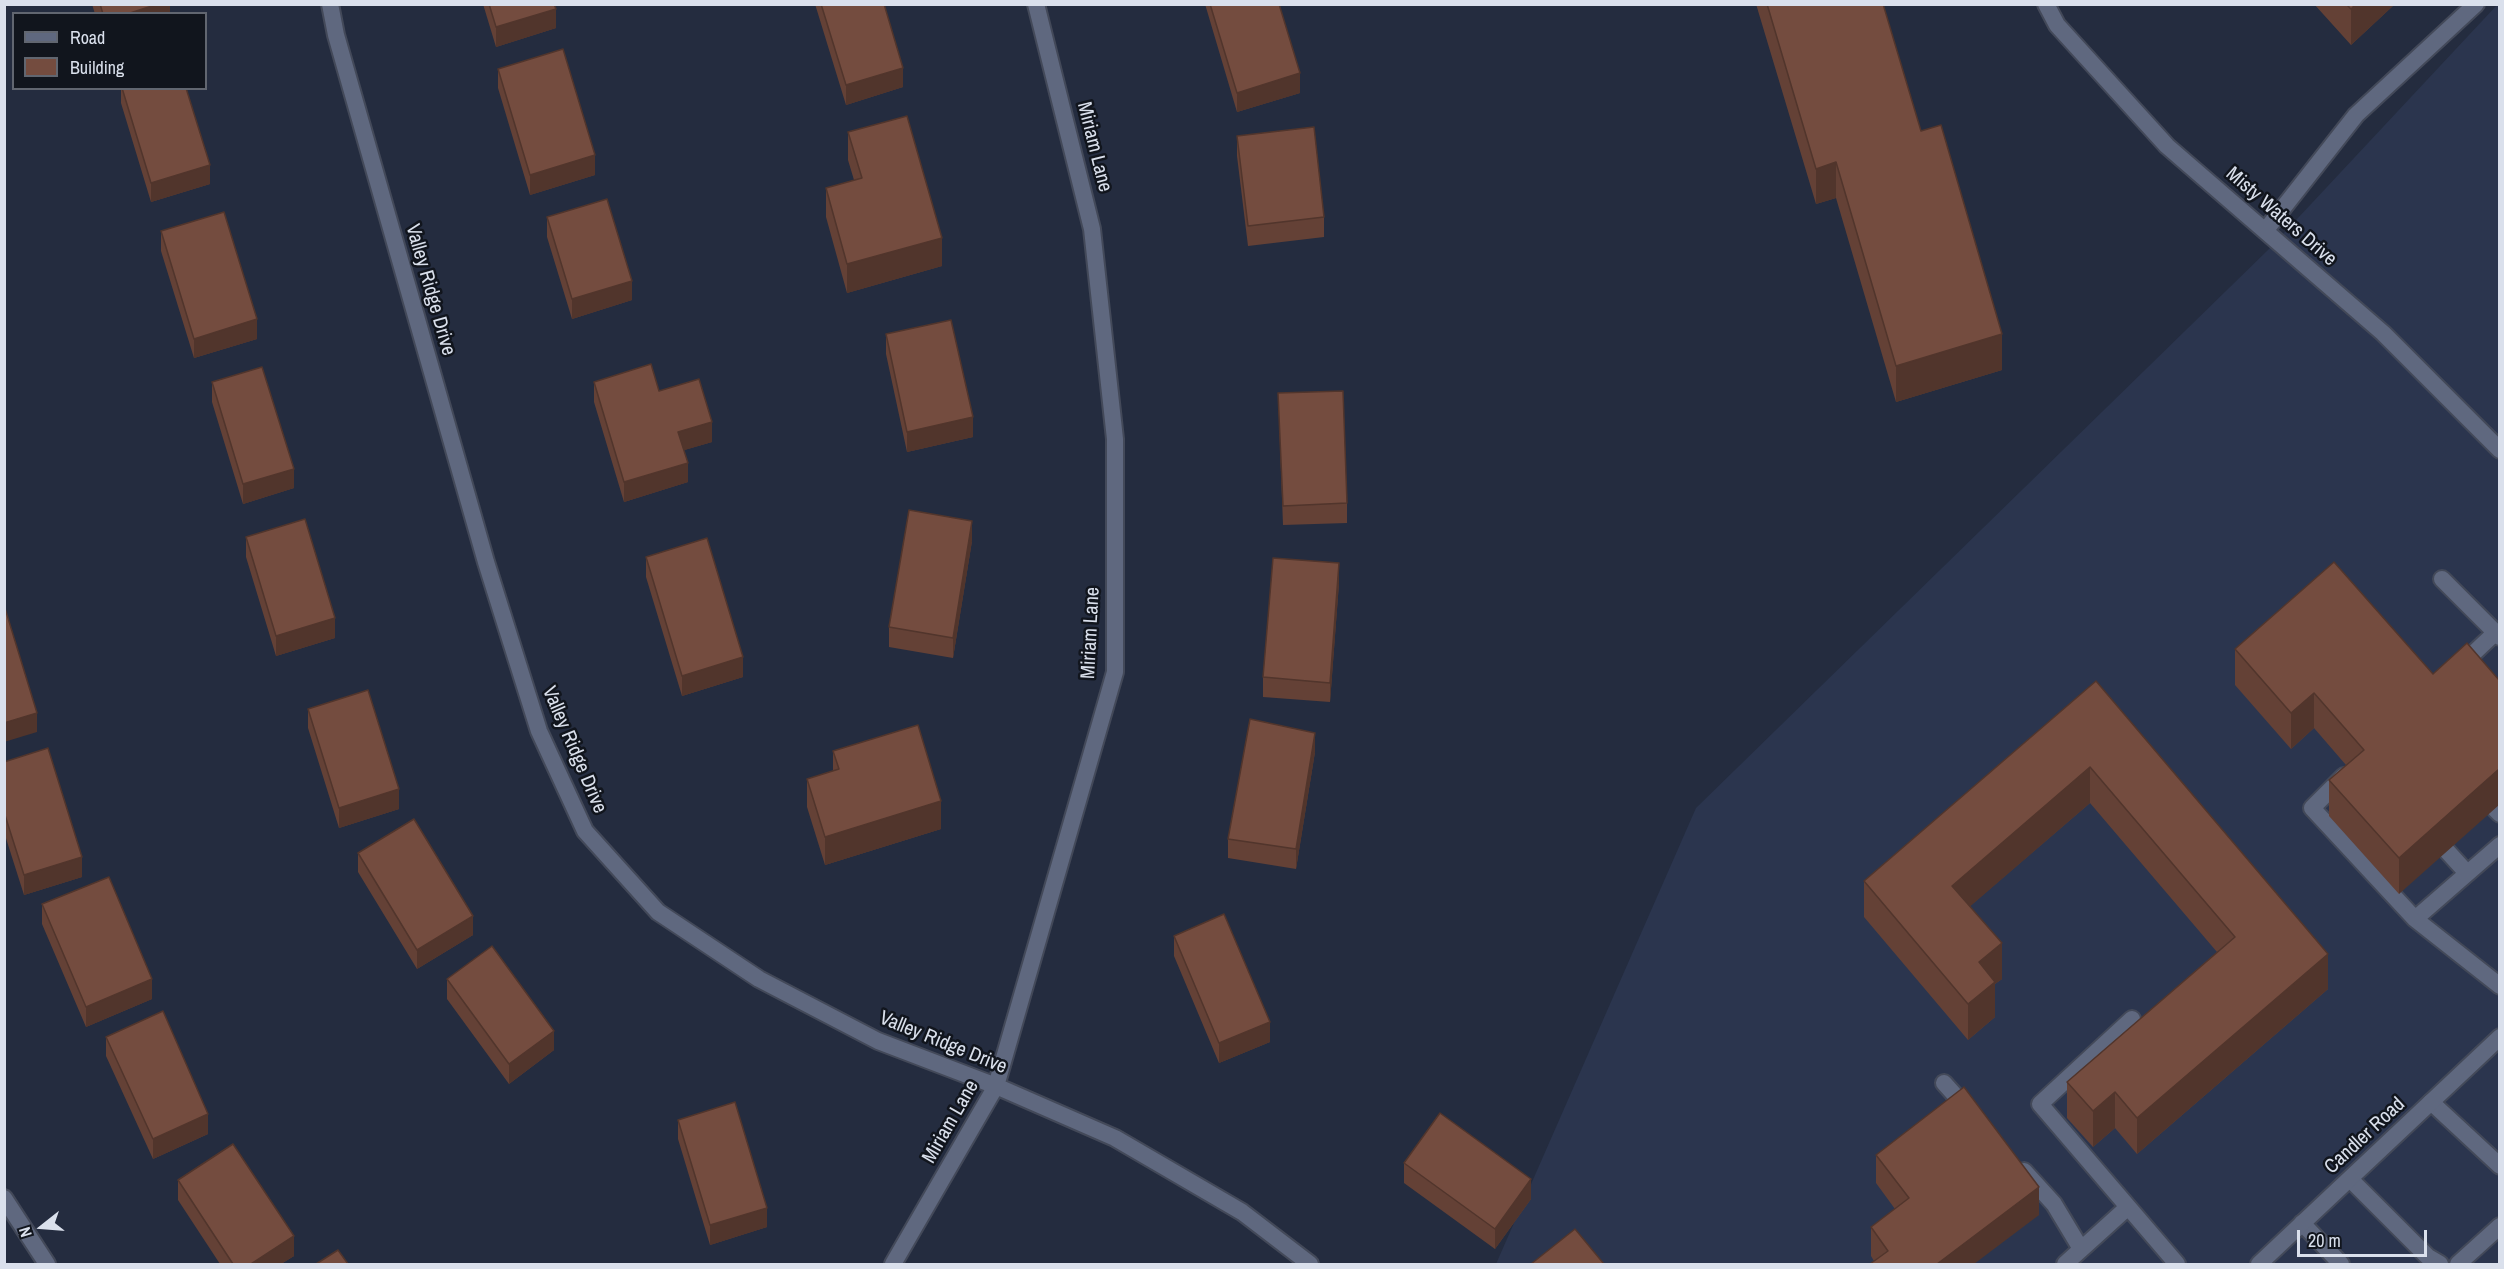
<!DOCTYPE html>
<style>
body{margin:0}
#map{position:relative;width:2504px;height:1269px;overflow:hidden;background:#242c3f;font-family:"Archivo Narrow",sans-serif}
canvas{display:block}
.frame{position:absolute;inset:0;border:6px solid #dae0ec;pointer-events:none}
.legend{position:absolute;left:12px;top:12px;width:195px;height:78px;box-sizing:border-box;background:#11151d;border:2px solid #616670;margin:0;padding:8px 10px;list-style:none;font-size:18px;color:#dae0ec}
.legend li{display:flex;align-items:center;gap:12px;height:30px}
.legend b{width:30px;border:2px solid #616670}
.north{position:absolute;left:12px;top:1197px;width:60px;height:60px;-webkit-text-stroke:4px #11151d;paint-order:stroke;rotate:253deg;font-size:16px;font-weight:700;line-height:24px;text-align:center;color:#dae0ec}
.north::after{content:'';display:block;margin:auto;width:21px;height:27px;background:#dae0ec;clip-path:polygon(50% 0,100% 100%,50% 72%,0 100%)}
.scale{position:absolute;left:2297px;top:1230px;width:130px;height:27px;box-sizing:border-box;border:3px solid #dae0ec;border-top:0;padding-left:8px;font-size:18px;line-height:21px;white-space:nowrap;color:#dae0ec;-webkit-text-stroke:4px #11151d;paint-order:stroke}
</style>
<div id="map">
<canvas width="2504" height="1269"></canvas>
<div class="frame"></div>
<ul class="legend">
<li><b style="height:8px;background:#5f687f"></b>Road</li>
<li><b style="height:16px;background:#744c3f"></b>Building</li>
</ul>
<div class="north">N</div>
<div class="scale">20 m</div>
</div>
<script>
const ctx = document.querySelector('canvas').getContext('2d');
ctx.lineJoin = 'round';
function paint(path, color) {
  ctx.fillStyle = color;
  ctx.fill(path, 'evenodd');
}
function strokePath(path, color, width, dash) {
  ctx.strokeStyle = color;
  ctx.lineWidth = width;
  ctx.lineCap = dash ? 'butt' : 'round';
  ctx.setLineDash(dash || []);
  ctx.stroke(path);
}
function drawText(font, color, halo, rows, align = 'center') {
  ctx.font = font + ' "Archivo Narrow",sans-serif';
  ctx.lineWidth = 5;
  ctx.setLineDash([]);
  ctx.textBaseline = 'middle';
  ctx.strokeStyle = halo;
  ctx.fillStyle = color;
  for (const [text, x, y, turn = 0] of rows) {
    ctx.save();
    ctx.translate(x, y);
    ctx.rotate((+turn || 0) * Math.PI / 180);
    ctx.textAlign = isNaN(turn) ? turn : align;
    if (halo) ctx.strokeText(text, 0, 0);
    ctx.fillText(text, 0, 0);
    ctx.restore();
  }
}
paint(new Path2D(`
 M 2497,5 L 2499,5 L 2499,1264 L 1496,1264 L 1696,808 L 2269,249 Z`), '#2b354e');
const service = new Path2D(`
 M 2442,579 L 2500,637
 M 2460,666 L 2495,633
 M 2344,776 L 2312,808 L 2415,919 L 2500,986
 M 2495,809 L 2500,814
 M 2447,851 L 2467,873
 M 2415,919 L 2500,845
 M 2132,1019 L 2040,1104 L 2177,1264
 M 1944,1083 L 1970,1112
 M 2431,1102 L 2500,1166
 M 2024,1171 L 2054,1204 L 2081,1249
 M 2350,1179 L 2428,1257 L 2440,1264
 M 2302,1223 L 2341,1264
 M 2065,1264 L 2128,1207
 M 2458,1264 L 2500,1226`);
const minor = new Path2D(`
 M 330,4 L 336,35 L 486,562 L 539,731 L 585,831 L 658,912 L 759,979 L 878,1041 L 996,1086 L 1115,1138 L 1242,1212 L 1310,1264
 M 2046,4 L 2057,25 L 2167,146 L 2383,333 L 2500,450
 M 2265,231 L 2356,115 L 2476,4
 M 4,1198 L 47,1264
 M 893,1264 L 996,1086 L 1115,672 L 1115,439 L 1092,229 L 1036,4`);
const secondary = new Path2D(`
 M 2259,1264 L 2500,1037`);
strokePath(service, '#434959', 20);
strokePath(minor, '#434959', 20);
strokePath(secondary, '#434959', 20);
strokePath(service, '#5f687f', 16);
strokePath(minor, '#5f687f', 16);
strokePath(secondary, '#5f687f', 16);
paint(new Path2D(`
 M 92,4 L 170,4 L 170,14 L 95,14 Z
 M 483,4 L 554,4 L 556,28 L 496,47 Z
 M 815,4 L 884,4 L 903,87 L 846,105 Z
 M 1205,4 L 1279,4 L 1300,93 L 1237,112 Z
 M 1756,4 L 1883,4 L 1921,131 L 2002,370 L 1896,402 L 1836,198 L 1816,204 Z
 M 2314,4 L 2395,4 L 2351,45 Z
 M 498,69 L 595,175 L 530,195 L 498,88 Z
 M 121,88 L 186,88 L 210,184 L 151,202 L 121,103 Z
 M 848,132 L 942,266 L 847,293 L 826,217 L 826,188 L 854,180 L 848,160 Z
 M 1237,136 L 1324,217 L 1324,237 L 1248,246 L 1237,156 Z
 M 547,217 L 632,300 L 572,319 L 547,237 Z
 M 161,231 L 257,339 L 194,358 L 161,251 Z
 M 886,334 L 973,437 L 907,452 L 886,354 Z
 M 212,382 L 294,488 L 243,504 L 212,402 Z
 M 594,382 L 659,391 L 712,442 L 684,450 L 688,482 L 624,502 L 594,402 Z
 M 1278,393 L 1347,503 L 1347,523 L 1283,525 Z
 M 246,537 L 335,638 L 276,656 L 246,557 Z
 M 972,541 L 953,658 L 889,647 L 889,627 Z
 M 646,557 L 743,677 L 682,696 L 646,577 Z
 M 1339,583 L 1330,702 L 1263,697 L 1263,677 Z
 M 2235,649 L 2433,674 L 2399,894 L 2329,816 L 2329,780 L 2346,765 L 2314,728 L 2291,749 L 2235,685 Z
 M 2096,681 L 2328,989 L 2137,1154 L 2115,1128 L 2093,1147 L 2067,1118 L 2067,1082 L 2217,952 L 2090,803 L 1970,906 L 2002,979 L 1995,984 L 1995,1017 L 1968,1040 L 1864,917 L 1864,881 Z
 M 308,709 L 399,809 L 339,828 L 308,728 Z
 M 833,751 L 941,829 L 825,865 L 807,807 L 807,779 L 833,771 Z
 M 1315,752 L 1296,869 L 1228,858 L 1228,839 Z
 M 4,762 L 82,877 L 24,895 L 4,832 Z
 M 358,853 L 473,935 L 417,969 L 358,872 Z
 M 42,904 L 152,999 L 86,1027 L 42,924 Z
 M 1174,936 L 1270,1042 L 1219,1063 L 1174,956 Z
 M 447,979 L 554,1050 L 509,1084 L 447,999 Z
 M 106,1037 L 208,1134 L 153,1159 L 106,1056 Z
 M 678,1120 L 767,1227 L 710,1245 L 678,1139 Z
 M 1876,1155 L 2039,1215 L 1874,1261 L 1871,1256 L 1871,1227 L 1895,1209 L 1876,1183 Z
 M 1404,1163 L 1531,1199 L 1495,1249 L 1404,1183 Z
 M 178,1180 L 294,1256 L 281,1264 L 220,1264 L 178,1200 Z`), '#644136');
paint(new Path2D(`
 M 158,4 L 170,4 L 170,14 L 127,14 Z
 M 2356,4 L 2395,4 L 2351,45 L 2351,9 Z
 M 556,9 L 556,28 L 496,47 L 496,27 Z
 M 903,68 L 903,87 L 846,105 L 846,85 Z
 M 1300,73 L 1300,93 L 1237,112 L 1237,93 Z
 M 595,155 L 595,175 L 530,195 L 530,175 Z
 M 1836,162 L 1836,198 L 1816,204 L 1816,169 Z
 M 210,165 L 210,184 L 151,202 L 151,183 Z
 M 942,238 L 942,266 L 847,293 L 847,264 Z
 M 632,281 L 632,300 L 572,319 L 572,299 Z
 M 257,319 L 257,339 L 194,358 L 194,339 Z
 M 2002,334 L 2002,370 L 1896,402 L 1896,366 Z
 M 973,417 L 973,437 L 907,452 L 907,432 Z
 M 712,422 L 712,442 L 678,452 L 678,432 Z
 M 688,463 L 688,482 L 624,502 L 624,482 Z
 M 294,469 L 294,488 L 243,504 L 243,484 Z
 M 972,521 L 972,541 L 953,658 L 953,638 Z
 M 1339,563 L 1339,583 L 1330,702 L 1330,683 Z
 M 335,618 L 335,638 L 276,656 L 276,636 Z
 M 743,657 L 743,677 L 682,696 L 682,676 Z
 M 2314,693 L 2314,728 L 2291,749 L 2291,713 Z
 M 37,713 L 37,732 L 4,742 L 4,723 Z
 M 1315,733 L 1315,752 L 1296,869 L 1296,849 Z
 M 2090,767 L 2090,803 L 1952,922 L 1952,886 Z
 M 2499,769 L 2499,805 L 2399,894 L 2399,858 Z
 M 399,789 L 399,809 L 339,828 L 339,808 Z
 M 941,801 L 941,829 L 825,865 L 825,837 Z
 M 82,857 L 82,877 L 24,895 L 24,875 Z
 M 473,916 L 473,935 L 417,969 L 417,950 Z
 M 2002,943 L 2002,979 L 1995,984 L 1995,1017 L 1968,1040 L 1968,1004 L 1979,962 Z
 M 2328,954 L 2328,989 L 2137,1154 L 2137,1118 Z
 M 152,979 L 152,999 L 86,1027 L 86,1007 Z
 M 1270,1022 L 1270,1042 L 1219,1063 L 1219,1043 Z
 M 554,1031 L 554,1050 L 509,1084 L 509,1064 Z
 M 2115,1092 L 2115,1128 L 2093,1147 L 2093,1111 Z
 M 208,1114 L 208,1134 L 153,1159 L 153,1139 Z
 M 1531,1179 L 1531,1199 L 1495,1249 L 1495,1229 Z
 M 2039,1187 L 2039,1215 L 1974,1264 L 1937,1264 Z
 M 767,1208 L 767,1227 L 710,1245 L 710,1225 Z
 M 294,1236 L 294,1256 L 281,1264 L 251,1264 Z`), '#51352c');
const building = new Path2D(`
 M 100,4 L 158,4 L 127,14 L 103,14 Z
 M 489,4 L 554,4 L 556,9 L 496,27 Z
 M 821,4 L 884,4 L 903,68 L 846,85 Z
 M 1210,4 L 1279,4 L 1300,73 L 1237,93 Z
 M 1767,4 L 1883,4 L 1921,131 L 1941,125 L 2002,334 L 1896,366 L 1836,162 L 1816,169 Z
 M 2346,4 L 2356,4 L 2351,9 Z
 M 563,49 L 595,155 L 530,175 L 498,69 Z
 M 122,88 L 186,88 L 210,165 L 151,183 Z
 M 907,116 L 942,238 L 847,264 L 826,188 L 862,178 L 848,132 Z
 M 1314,127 L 1324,217 L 1248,226 L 1237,136 Z
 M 607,199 L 632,281 L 572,299 L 547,217 Z
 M 224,212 L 257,319 L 194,339 L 161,231 Z
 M 951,320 L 973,417 L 907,432 L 886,334 Z
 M 651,364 L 659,391 L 699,379 L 712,422 L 678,432 L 688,463 L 624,482 L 594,382 Z
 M 262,367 L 294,469 L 243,484 L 212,382 Z
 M 1343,391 L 1347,503 L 1283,506 L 1278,393 Z
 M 909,510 L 972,521 L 953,638 L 889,627 Z
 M 305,519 L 335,618 L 276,636 L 246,537 Z
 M 707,538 L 743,657 L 682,676 L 646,557 Z
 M 1273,558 L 1339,563 L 1330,683 L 1263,677 Z
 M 2334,562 L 2433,674 L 2467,643 L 2499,680 L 2499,769 L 2399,858 L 2329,780 L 2364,750 L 2314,693 L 2291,713 L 2235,649 Z
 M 4,605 L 37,713 L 4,723 Z
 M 2096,681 L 2328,954 L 2137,1118 L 2115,1092 L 2093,1111 L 2067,1082 L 2235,937 L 2090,767 L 1952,886 L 2002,943 L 1979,962 L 1995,982 L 1968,1004 L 1864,881 Z
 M 368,690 L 399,789 L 339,808 L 308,709 Z
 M 1250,719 L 1315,733 L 1296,849 L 1228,839 Z
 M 918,725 L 941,801 L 825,837 L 807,779 L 839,769 L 833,751 Z
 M 48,748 L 82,857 L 24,875 L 4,812 L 4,762 Z
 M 414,819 L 473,916 L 417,950 L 358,853 Z
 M 109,877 L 152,979 L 86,1007 L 42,904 Z
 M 1224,914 L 1270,1022 L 1219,1043 L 1174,936 Z
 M 492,946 L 554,1031 L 509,1064 L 447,979 Z
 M 163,1011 L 208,1114 L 153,1139 L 106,1037 Z
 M 1964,1087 L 2039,1187 L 1937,1264 L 1870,1264 L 1888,1251 L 1871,1227 L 1909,1198 L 1876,1155 Z
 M 735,1102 L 767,1208 L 710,1225 L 678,1120 Z
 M 1440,1113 L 1531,1179 L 1495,1229 L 1404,1163 Z
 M 233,1144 L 294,1236 L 251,1264 L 233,1264 L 178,1180 Z
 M 1575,1229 L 1604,1264 L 1531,1264 Z
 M 338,1250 L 348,1264 L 316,1264 Z`);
paint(building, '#744c3f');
strokePath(building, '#51352c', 1.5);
drawText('20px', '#dae0ec', '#11151d', [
 ["Miriam Lane",1094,147,76],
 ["Misty Waters Drive",2281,217,41],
 ["Valley Ridge Drive",430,290,74],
 ["Miriam Lane",1091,633,-87],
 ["Valley Ridge Drive",574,750,67],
 ["Valley Ridge Drive",943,1043,22],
 ["Miriam Lane",951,1122,-60],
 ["Candler Road",2365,1136,-43]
]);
</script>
